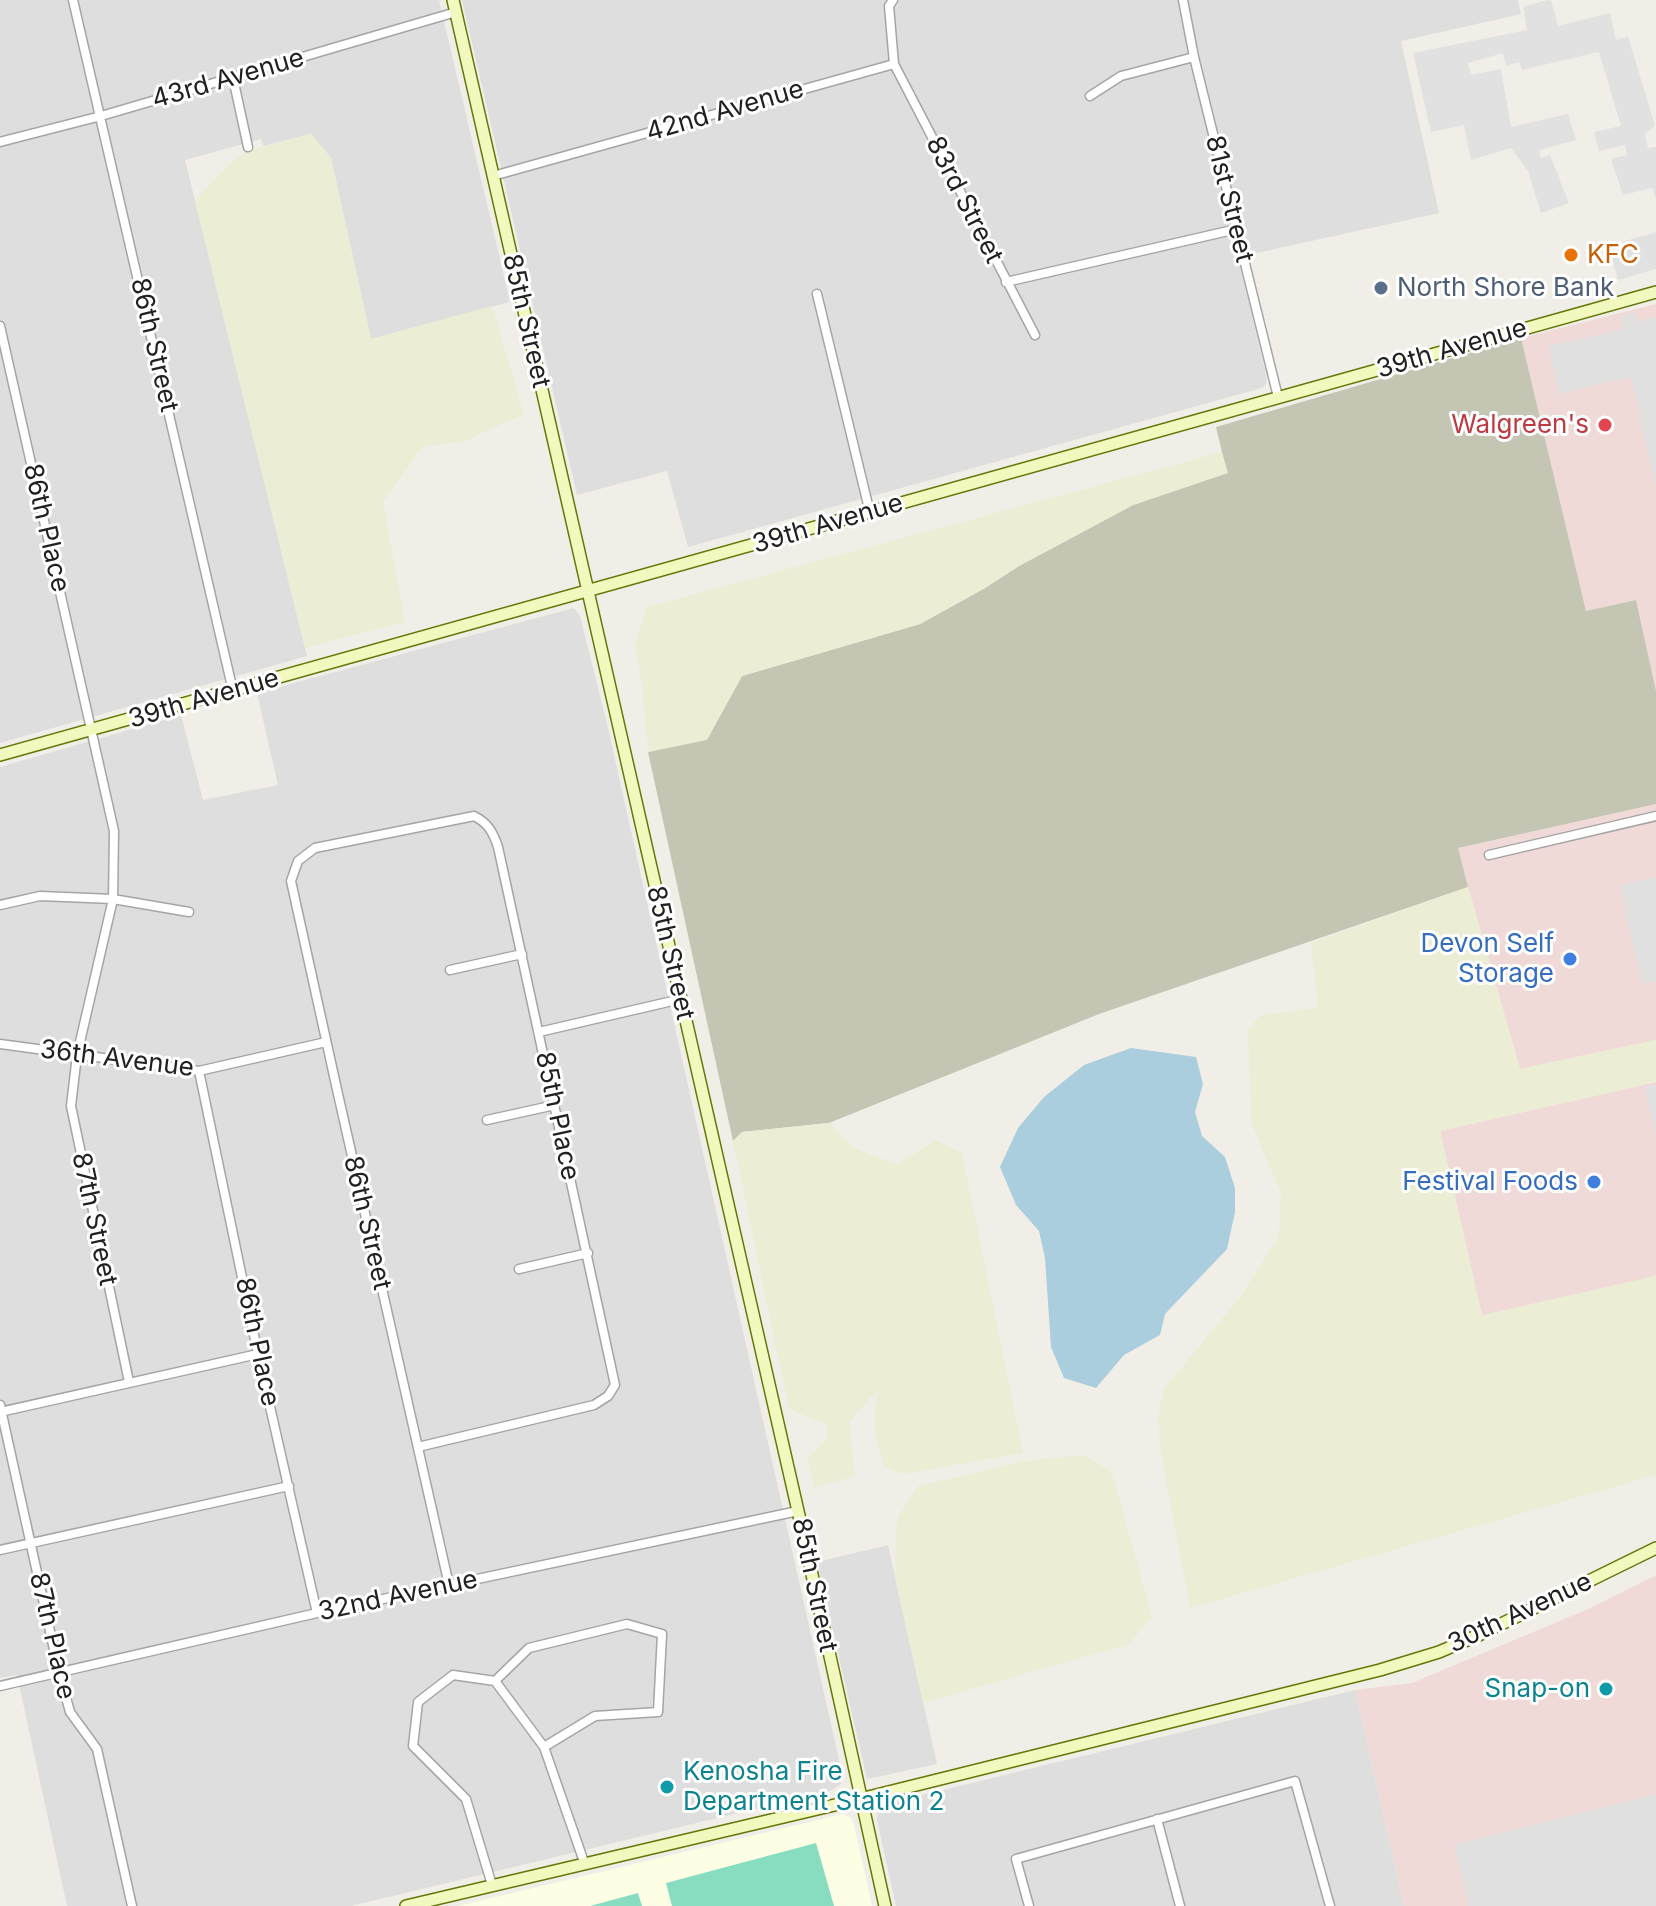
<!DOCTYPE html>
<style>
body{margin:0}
canvas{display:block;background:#f1eee7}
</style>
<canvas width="1656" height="1906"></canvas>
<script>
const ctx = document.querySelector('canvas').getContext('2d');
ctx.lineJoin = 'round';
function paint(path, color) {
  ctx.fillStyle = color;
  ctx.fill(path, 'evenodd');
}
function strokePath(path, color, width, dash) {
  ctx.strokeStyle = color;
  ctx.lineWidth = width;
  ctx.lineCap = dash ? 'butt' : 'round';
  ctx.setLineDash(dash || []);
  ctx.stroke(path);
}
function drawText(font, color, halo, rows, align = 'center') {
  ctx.font = font + ' Inter,sans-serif';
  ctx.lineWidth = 6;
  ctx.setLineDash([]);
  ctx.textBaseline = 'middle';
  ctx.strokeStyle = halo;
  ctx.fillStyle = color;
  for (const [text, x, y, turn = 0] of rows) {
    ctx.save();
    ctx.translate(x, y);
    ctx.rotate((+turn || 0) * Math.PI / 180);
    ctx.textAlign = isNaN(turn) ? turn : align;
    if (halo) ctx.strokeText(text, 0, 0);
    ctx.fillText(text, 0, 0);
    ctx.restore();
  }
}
paint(new Path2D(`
 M 0,0 L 439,0 L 510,302 L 371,339 L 331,158 L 311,134 L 263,146 L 261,139 L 185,160 L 307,656 L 0,743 Z
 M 462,0 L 1518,0 L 1521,14 L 1401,41 L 1439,213 L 1238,257 L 1267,378 L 1266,384 L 1262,388 L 688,547 L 667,471 L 577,495 Z
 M 574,608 L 580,616 L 608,728 L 841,1769 L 841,1784 L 830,1791 L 351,1906 L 67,1906 L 17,1675 L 0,1678 L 0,767 L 181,715 L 203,800 L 278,785 L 257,693 Z
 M 888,1545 L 937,1764 L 867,1779 L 817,1562 Z
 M 1355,1690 L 1404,1906 L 896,1906 L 877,1820 L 878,1809 L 881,1805 Z`), '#dfdede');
paint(new Path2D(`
 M 1656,304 L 1656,691 L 1636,600 L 1586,611 L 1521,338 Z
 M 1656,804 L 1656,1040 L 1520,1069 L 1457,848 Z
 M 1656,1082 L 1656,1276 L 1482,1316 L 1440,1131 Z
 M 1656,1575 L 1656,1906 L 1404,1906 L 1355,1690 L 1412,1683 L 1588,1609 Z`), '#f0dad8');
paint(new Path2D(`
 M 843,1814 L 851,1818 L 854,1825 L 872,1906 L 458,1906 Z`), '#fdfee3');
paint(new Path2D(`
 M 1521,338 L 1586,611 L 1636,600 L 1656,691 L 1656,804 L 1458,848 L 1468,887 L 1099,1014 L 829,1123 L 742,1132 L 733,1141 L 648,752 L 707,739 L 742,676 L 920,624 L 985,588 L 1019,566 L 1133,505 L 1227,473 L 1216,427 Z`), '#c4c5b3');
paint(new Path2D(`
 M 311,134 L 331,158 L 371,339 L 492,306 L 524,414 L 465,441 L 422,447 L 383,502 L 405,622 L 305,648 L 195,201 L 224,169 L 246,151 Z
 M 1222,452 L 1228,473 L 1133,505 L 1019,566 L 985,588 L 920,624 L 742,676 L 707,740 L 648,752 L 642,686 L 635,645 L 647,607 Z
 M 1468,887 L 1520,1069 L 1656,1040 L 1656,1082 L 1440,1131 L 1482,1315 L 1656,1276 L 1656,1475 L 1190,1608 L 1160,1448 L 1158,1416 L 1164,1389 L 1240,1297 L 1279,1236 L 1281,1193 L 1251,1123 L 1248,1030 L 1260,1015 L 1318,1008 L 1311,943 Z
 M 829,1123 L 856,1149 L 897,1164 L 936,1140 L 962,1153 L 1023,1453 L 903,1474 L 884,1467 L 874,1429 L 877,1390 L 849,1422 L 855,1476 L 815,1487 L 807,1459 L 827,1438 L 826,1424 L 789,1409 L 733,1141 L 742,1132 Z
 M 1084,1455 L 1112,1472 L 1152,1617 L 1129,1644 L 923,1703 L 895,1578 L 897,1518 L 918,1486 L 1026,1461 Z`), '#ebeed4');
paint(new Path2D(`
 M 816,1843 L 834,1906 L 672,1906 L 666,1883 Z
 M 638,1893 L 642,1906 L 590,1906 Z`), '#88ddc1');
paint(new Path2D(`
 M 1548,0 L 1551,0 L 1558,26 L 1610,13 L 1616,40 L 1628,36 L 1655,126 L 1645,134 L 1648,148 L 1656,147 L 1656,199 L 1652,188 L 1623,195 L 1611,159 L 1627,155 L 1625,145 L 1599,151 L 1594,132 L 1621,126 L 1599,52 L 1522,70 L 1519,62 L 1506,66 L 1503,53 L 1468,63 L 1471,75 L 1501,69 L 1511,127 L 1568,114 L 1576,140 L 1539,150 L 1541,158 L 1550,155 L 1569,203 L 1541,213 L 1528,171 L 1511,148 L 1471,160 L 1464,125 L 1431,132 L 1413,53 L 1527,30 L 1523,7 Z
 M 1656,232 L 1656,269 L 1618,280 L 1611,252 L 1623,249 L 1622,242 Z
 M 1635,312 L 1638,322 L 1656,317 L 1656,487 L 1631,377 L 1559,394 L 1549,346 L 1624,329 L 1621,316 Z
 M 1656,877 L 1656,981 L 1642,984 L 1620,885 Z
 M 1656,1085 L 1656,1137 L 1645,1087 Z
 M 1656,1794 L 1656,1906 L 1469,1906 L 1454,1844 Z`), '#e1e1e1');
paint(new Path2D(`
 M 1131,1048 L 1196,1057 L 1203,1084 L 1195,1112 L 1202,1136 L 1225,1157 L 1235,1188 L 1235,1212 L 1227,1249 L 1165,1314 L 1160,1335 L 1124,1355 L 1096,1388 L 1064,1378 L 1051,1347 L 1045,1258 L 1039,1231 L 1016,1205 L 1000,1167 L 1018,1128 L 1044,1097 L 1084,1065 Z`), '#aacedd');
const street = new Path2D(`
 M 73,0 L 233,691
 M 893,0 L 889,6 L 894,64 L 1035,335
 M 1183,0 L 1194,57 L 1278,397
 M 233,78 L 248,147
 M 1090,96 L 1121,76 L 1194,57
 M 0,142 L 101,116 L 456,12
 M 493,176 L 894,64
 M 1006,282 L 1237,229
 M 817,294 L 870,513
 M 0,326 L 114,831 L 113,899 L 77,1055 L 71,1106 L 129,1382
 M 1489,855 L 1656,816
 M 0,905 L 40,896 L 113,899 L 189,912
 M 450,970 L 522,954
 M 539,1032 L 681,999
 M 0,1044 L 199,1071 L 326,1042
 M 199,1071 L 258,1354 L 317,1613
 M 487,1120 L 555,1105
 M 519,1269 L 588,1253
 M 0,1405 L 59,1672 L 70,1712 L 97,1749 L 132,1906
 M 0,1412 L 258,1354
 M 418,1447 L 594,1405 L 608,1396 L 615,1385 L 498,847 C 493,832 488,823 474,816 L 315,848 L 298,861 L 291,881 C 342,1116 396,1350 449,1585
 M 0,1550 L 289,1486
 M 495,1681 L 544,1747 L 584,1862
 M 0,1686 L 317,1613 L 798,1511
 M 1157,1819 L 1180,1906
 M 492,1885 L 466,1799 L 413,1746 L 418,1702 L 453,1675 L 495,1681 L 529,1648 L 627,1624 L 662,1634 L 658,1712 L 595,1716 L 544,1747
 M 1029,1906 L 1016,1859 L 1295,1781 L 1330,1906`);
const secondary = new Path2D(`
 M 453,0 L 798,1511 L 885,1906
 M 0,755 L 1656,292
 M 406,1906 L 860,1799 L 1380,1670 L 1439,1652 L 1481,1634 L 1656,1548`);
strokePath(street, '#a5a5a5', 11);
strokePath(secondary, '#647708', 14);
strokePath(street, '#fff', 8);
strokePath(secondary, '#f2f8be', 11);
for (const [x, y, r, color] of [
 [1571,255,8,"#e8710a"],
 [1381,288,8,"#5c6f8a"],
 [1605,425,8,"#e0444e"],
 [1570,959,8,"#3f7fe0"],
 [1594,1182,8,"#3f7fe0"],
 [1606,1689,8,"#0f9aa8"],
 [667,1787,8,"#0f9aa8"]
]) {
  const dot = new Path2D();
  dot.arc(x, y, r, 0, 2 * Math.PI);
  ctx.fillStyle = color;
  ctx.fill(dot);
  strokePath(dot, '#fff', 3);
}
drawText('26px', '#212121', '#fff', [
 ["43rd Avenue",228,79,-16],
 ["42nd Avenue",725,111,-16],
 ["81st Street",1229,199,76],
 ["83rd Street",964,200,63],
 ["85th Street",526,321,77],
 ["86th Street",154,345,77],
 ["39th Avenue",1452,349,-16],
 ["39th Avenue",828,524,-16],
 ["86th Place",46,528,77],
 ["39th Avenue",204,699,-16],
 ["85th Street",670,953,77],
 ["36th Avenue",117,1059,7],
 ["85th Place",557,1116,78],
 ["87th Street",94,1219,78],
 ["86th Street",367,1223,77],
 ["86th Place",257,1342,78],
 ["85th Street",814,1585,78],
 ["32nd Avenue",398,1596,-12],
 ["30th Avenue",1520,1613,-25],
 ["87th Place",52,1636,77]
]);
drawText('26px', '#c56008', '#fff', [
 ["KFC",1587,255]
], 'left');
drawText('26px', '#4e5e75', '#fff', [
 ["North Shore Bank",1397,288]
], 'left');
drawText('26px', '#be3a42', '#fff', [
 ["Walgreen's",1589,425]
], 'right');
drawText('26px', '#366cbe', '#fff', [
 ["Devon Self",1554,944],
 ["Storage",1554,974],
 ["Festival Foods",1578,1182]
], 'right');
drawText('26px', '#0d838f', '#fff', [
 ["Snap-on",1590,1689],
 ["Kenosha Fire",683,1772,"left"],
 ["Department Station 2",683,1802,"left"]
], 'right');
</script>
